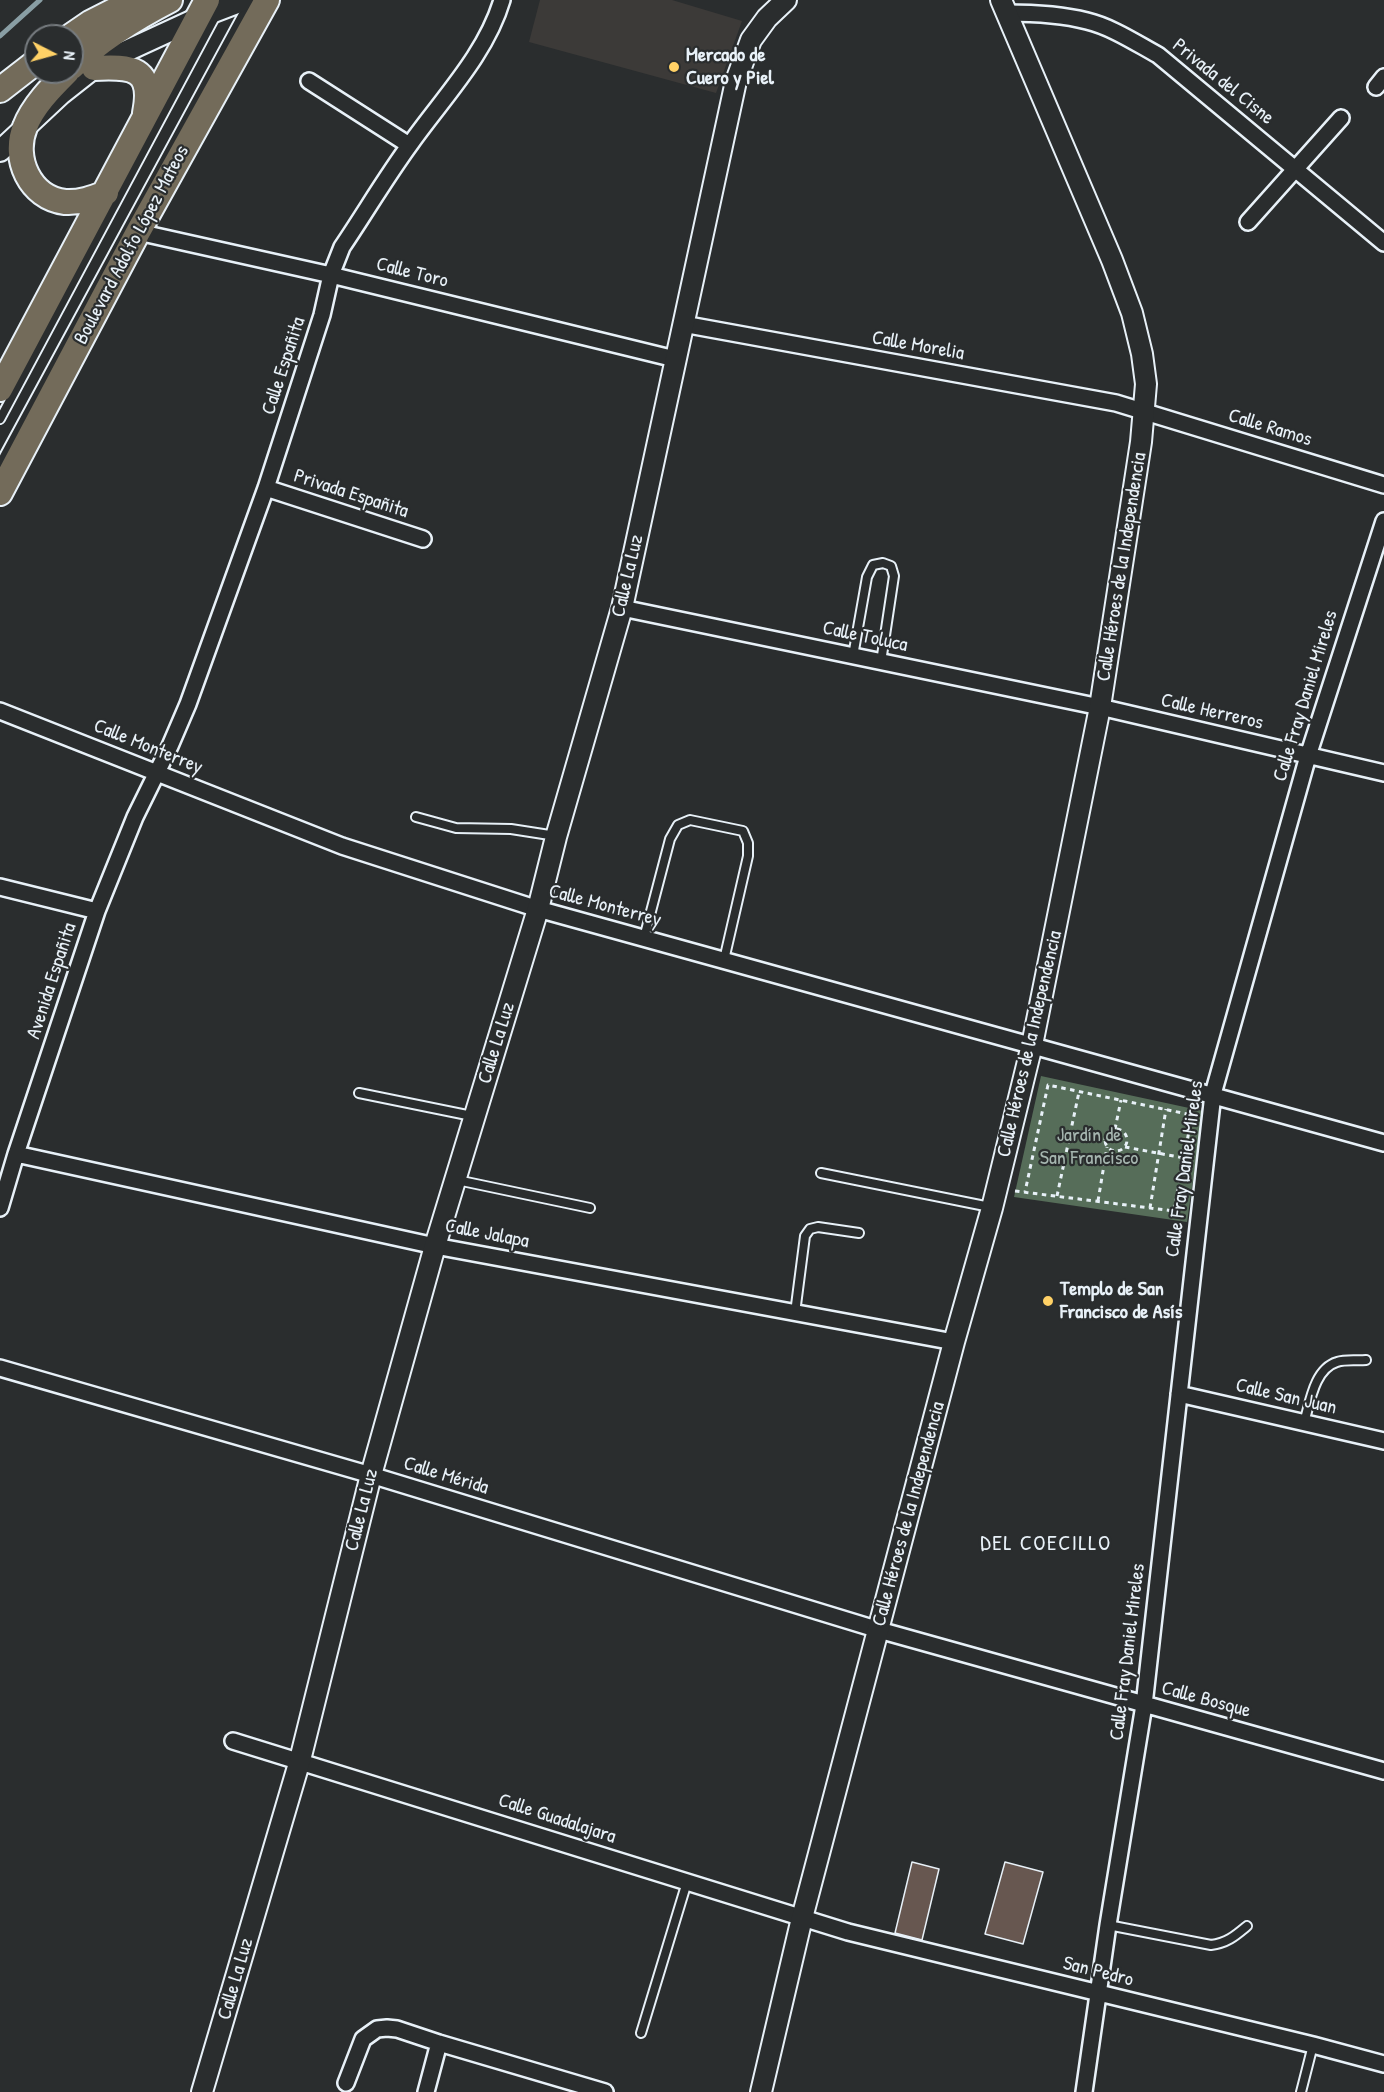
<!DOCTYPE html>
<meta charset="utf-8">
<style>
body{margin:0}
#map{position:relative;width:1384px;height:2092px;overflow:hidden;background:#2a2d2e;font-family:"Patrick Hand",sans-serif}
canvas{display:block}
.north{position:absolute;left:24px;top:24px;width:60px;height:60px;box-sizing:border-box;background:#2a2d2e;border:2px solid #767b7f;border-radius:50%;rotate:96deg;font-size:16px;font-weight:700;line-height:24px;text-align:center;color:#e8f1f8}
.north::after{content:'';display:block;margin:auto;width:21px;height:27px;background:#ffd166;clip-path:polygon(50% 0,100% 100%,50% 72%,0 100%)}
</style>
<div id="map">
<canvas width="1384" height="2092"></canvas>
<div class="north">N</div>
</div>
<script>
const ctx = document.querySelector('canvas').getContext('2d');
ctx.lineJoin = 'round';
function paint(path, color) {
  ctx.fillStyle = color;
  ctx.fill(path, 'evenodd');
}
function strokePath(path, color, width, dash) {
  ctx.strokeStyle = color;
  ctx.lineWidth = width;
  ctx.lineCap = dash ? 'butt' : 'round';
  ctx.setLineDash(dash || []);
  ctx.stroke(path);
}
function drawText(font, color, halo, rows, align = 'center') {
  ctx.font = font + ' "Patrick Hand",sans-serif';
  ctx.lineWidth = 4.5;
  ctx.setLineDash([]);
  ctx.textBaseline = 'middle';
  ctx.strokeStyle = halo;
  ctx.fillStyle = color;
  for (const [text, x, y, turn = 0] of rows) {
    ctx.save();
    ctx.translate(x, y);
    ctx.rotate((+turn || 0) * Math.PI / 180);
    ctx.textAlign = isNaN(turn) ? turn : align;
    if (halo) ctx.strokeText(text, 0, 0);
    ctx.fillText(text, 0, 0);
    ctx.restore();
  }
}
paint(new Path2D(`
 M 540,0 L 672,0 L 742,21 L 716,93 L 529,42 Z`), '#3c3a38');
paint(new Path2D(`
 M 1041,1076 L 1203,1111 L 1187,1222 L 1014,1197 Z`), '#566d59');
strokePath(new Path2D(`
 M 0,36 L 40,0`), '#899ea4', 5);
const building = new Path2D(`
 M 912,1862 L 939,1869 L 922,1940 L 895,1933 Z
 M 1005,1862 L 1043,1872 L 1023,1944 L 985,1934 Z`);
paint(building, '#675750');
strokePath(building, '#e8f1f8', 1.5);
const service = new Path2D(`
 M 0,419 L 216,15
 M 0,464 L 249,3
 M 853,656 L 867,577 L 873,565 L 883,563 L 891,566 L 894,576 L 881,662
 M 416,817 L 456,828 L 511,829 L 556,836
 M 644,938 L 670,839 L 678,825 L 690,820 L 743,831 L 748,843 L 748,856 L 724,960
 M 359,1093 L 472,1116
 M 821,1173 L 990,1207
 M 457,1180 L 590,1208
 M 795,1313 L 805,1236 L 810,1229 L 818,1227 L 859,1233
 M 1304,1423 C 1310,1403 1314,1369 1337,1362 C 1346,1359 1357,1361 1366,1360
 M 1108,1925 L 1211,1945 C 1227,1943 1235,1936 1247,1926
 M 641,2033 L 687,1882
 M 1301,2092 L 1313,2045`);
const minor = new Path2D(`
 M 1007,13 C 1034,13 1060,14 1087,21 C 1112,27 1136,43 1158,55 L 1384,243
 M 309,81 L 409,145
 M 1376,87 L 1384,77
 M 1248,222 L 1341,118
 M 138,232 L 331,275 L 675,359
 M 683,324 L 1116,403 L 1384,485
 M 266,488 L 423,539
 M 622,608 L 1100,707 L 1384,773
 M 0,711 L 342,846 L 538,909 L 1384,1143
 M 0,887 L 97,911
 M 16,1154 L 435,1246 L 954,1342
 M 0,1208 L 16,1154 L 97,911 L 135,817 L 170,746 L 188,704 L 266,488 L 322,315 L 331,275 L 342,247 C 365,213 386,177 411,143 C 443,98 486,54 502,0
 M 0,1368 L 371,1475 L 879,1630 L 1384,1771
 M 1179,1394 L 1384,1441
 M 233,1741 L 848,1932 L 1313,2045 L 1384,2064
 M 346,2083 L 363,2039 L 377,2029 L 387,2028 L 397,2029 L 439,2043 L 605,2092
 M 426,2092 L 439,2043
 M 1084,2092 L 1108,1925 L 1144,1705 L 1213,1094 L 1308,756 L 1384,521`);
const tertiary = new Path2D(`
 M 0,151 L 61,94 L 94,68 L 122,53 L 198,18 L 245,0
 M 202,2092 L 300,1760 L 371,1475 L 435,1246 L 538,909 L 556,837 L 622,608 L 736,81 L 751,40 L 767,18 L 786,0
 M 761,2092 L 802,1918 L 954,1342 L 992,1208 L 1032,1045 L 1100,707 L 1141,442 L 1146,384 L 1142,354 L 1132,313 L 1112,260 L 1001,0`);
const primary = new Path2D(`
 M 71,36 L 90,23 L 135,0
 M 72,67 C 101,39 135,18 170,0
 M 94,68 C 131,66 154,67 145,113
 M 67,72 C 51,88 33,106 25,127 C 12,158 30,198 65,202 C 80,203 93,198 106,193
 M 0,90 L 36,62
 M 0,389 L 207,0
 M 0,493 L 138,232 L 267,0`);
strokePath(service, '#e8f1f8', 12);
strokePath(minor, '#e8f1f8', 20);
strokePath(tertiary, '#e8f1f8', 24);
strokePath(primary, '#e8f1f8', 28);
strokePath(new Path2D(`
 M1105 1140a11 11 0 1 1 22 0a11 11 0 1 1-22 0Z
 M 1115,1129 L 1121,1100
 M 1070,1133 L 1105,1139
 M 1125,1147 L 1184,1158
 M 1015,1191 L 1174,1211 L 1192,1115 L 1048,1085 L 1025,1192
 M 1057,1196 L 1079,1092
 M 1098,1201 L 1107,1147
 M 1150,1208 L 1166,1109`), '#e8f1f8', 3, [4.5, 4.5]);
strokePath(service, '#2a2d2e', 8);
strokePath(minor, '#2a2d2e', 15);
strokePath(tertiary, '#2a2d2e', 20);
strokePath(primary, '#736b5a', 24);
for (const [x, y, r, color] of [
 [674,67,6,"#ffd166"],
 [1048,1301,6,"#ffd166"]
]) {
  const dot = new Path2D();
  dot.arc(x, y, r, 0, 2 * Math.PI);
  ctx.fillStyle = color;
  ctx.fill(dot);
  strokePath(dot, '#2a2d2e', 2);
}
drawText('bold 20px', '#e8f1f8', '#2a2d2e', [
 ["Mercado de",686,56],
 ["Cuero y Piel",686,79],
 ["Templo de San",1060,1290],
 ["Francisco de Asís",1060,1313]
], 'left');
drawText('20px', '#e8f1f8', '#2a2d2e', [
 ["Privada del Cisne",1223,82,39],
 ["Boulevard Adolfo López Mateos",132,245,-62],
 ["Calle Toro",412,273,14],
 ["Calle Morelia",918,346,10],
 ["Calle Españita",284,366,-72],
 ["Calle Ramos",1270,428,17],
 ["Privada Españita",351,494,18],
 ["Calle Héroes de la Independencia",1122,567,-81],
 ["Calle La Luz",628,576,-77],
 ["Calle Toluca",865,637,12],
 ["Calle Fray Daniel Mireles",1306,696,-73],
 ["Calle Herreros",1212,712,13],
 ["Calle Monterrey",148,747,22],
 ["Calle Monterrey",605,906,15],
 ["Avenida Españita",52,981,-72],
 ["Calle La Luz",497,1043,-73],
 ["Calle Héroes de la Independencia",1030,1044,-77],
 ["Calle Fray Daniel Mireles",1185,1169,-82],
 ["Calle Jalapa",487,1234,11],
 ["Calle San Juan",1286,1397,13],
 ["Calle Mérida",446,1476,17],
 ["Calle La Luz",362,1510,-76],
 ["Calle Héroes de la Independencia",909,1514,-75],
 ["Calle Fray Daniel Mireles",1128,1652,-83],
 ["Calle Bosque",1206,1700,15],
 ["Calle Guadalajara",557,1819,18],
 ["San Pedro",1098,1972,14],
 ["Calle La Luz",236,1979,-74]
]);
drawText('20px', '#a6b6b0', '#2a2d2e', [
 ["Jardín de",1089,1136],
 ["San Francisco",1089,1159]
]);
ctx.letterSpacing = '1.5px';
drawText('22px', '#e8f1f8', '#2a2d2e', [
 ["DEL COECILLO",1046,1544]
]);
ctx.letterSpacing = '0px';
</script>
